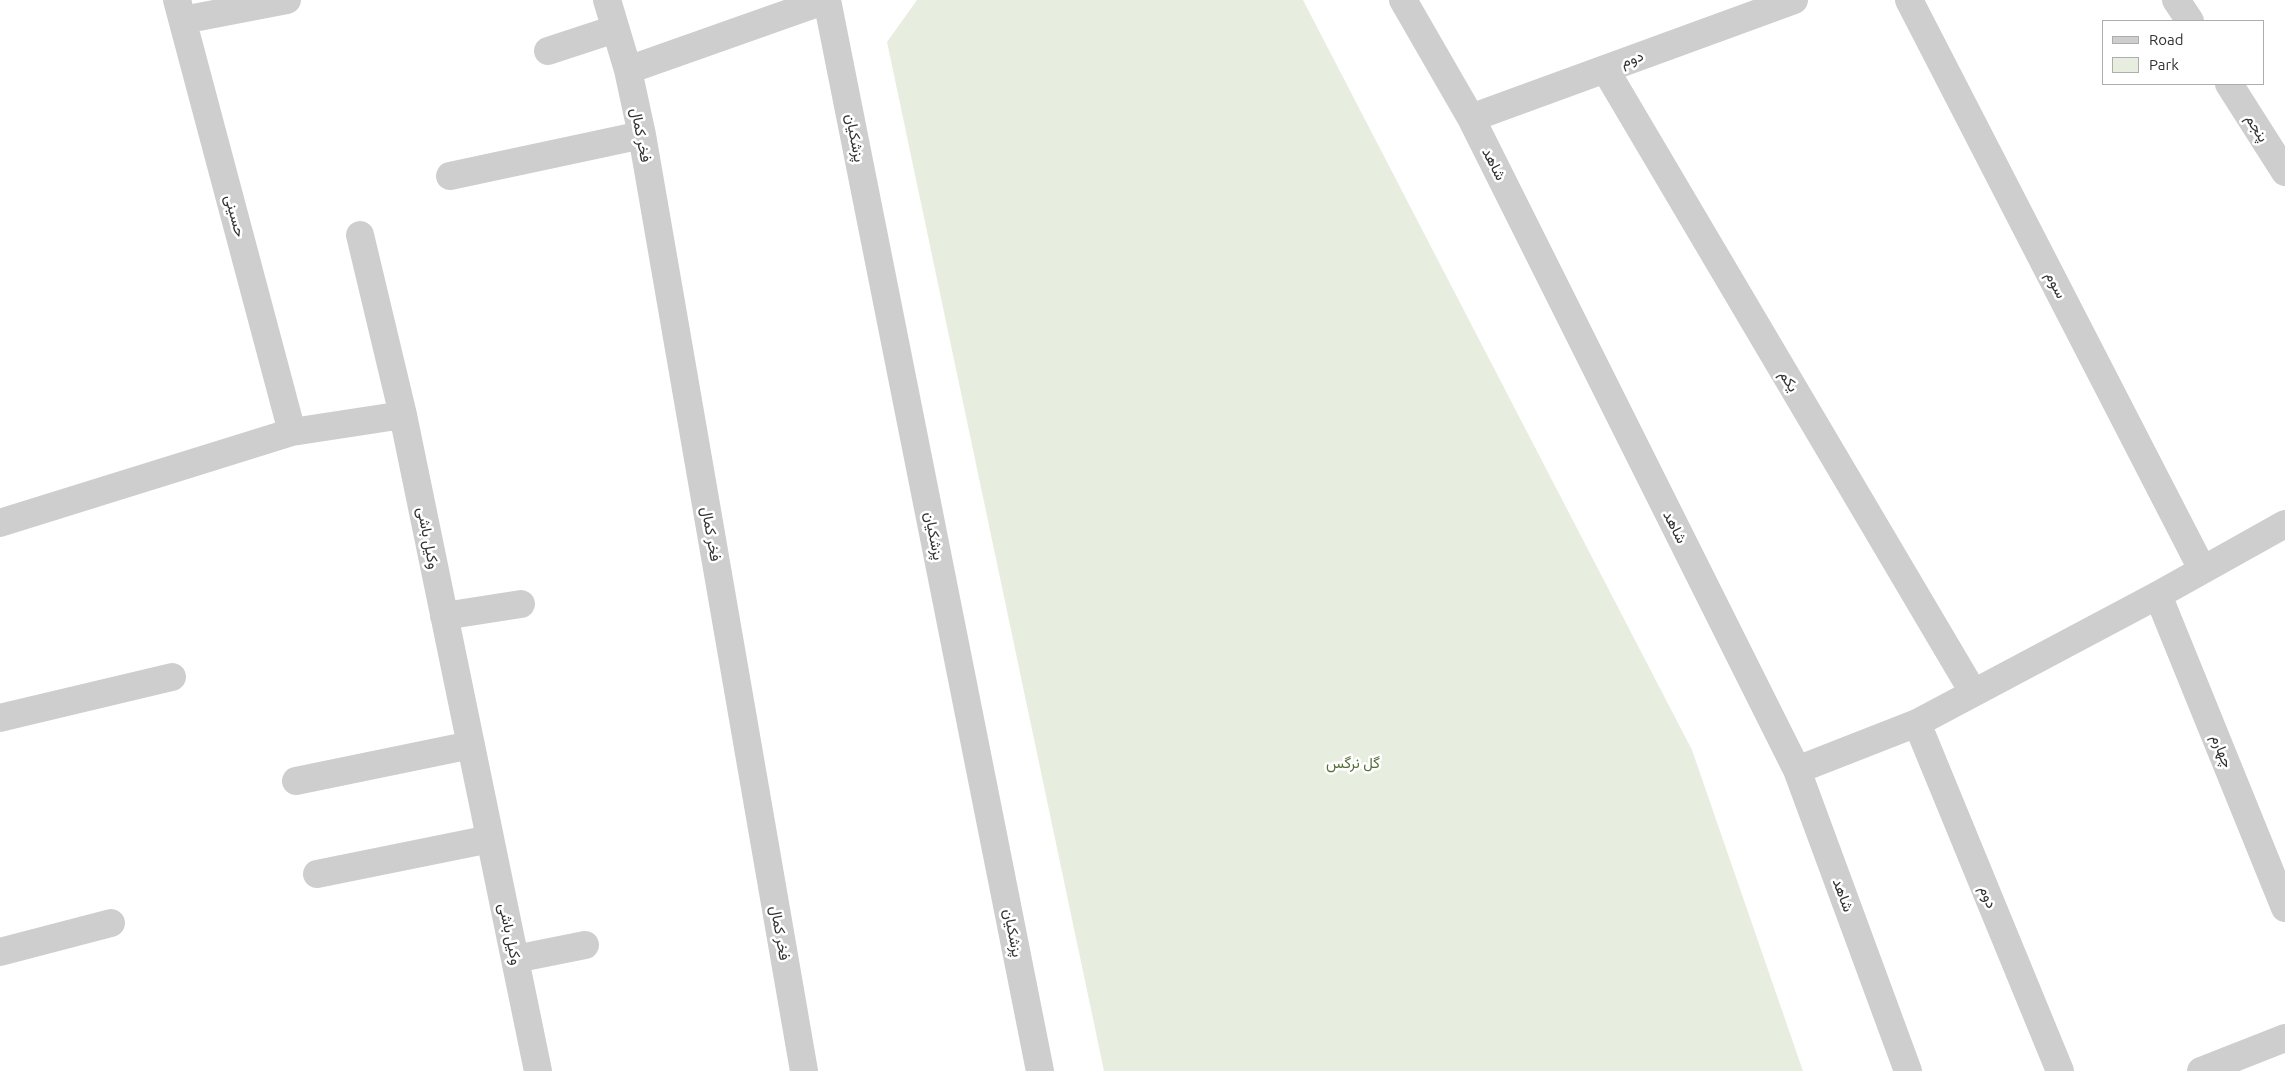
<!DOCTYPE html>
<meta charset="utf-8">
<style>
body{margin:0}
#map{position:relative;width:2285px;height:1071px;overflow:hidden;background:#fff;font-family:Ubuntu,sans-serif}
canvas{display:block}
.legend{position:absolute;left:2102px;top:20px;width:162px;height:65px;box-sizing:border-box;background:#fff;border:1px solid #adadad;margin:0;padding:6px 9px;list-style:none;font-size:15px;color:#313131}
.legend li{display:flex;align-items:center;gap:10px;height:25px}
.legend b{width:25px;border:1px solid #adadad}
</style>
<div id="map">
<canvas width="2285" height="1071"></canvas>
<ul class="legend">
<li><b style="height:6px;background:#cecece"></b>Road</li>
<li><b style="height:14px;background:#e8eedf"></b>Park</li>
</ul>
</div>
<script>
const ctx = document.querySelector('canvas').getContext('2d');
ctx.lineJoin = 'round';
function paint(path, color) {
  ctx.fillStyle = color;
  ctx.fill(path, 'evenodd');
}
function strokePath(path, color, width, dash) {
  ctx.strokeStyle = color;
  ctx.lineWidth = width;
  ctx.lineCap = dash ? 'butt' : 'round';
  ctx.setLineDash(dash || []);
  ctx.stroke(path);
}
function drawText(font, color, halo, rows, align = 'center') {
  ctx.font = font + ' Ubuntu,Vazirmatn,sans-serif';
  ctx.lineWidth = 5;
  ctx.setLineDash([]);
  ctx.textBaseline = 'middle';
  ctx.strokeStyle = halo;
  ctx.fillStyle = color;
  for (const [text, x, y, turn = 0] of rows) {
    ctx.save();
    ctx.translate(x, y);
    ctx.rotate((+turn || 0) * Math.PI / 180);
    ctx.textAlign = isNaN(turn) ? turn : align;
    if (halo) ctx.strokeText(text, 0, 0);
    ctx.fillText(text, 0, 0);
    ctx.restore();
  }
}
paint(new Path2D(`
 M 917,0 L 1303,0 L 1692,750 L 1803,1071 L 1104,1071 L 887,42 Z`), '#e8eedf');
strokePath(new Path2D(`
 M 177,0 L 292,432
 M 607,0 L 628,70 L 642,135 L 804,1071
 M 827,0 L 1040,1071
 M 1403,0 L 1471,118 L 1797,770 L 1908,1071
 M 1909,0 L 2202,569
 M 2176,0 L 2190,21
 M 183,20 L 287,0
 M 548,51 L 615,29
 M 1605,69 L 1973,692
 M 628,70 L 826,0
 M 2229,84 L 2285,172
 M 1471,118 L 1794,0
 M 450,176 L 642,135
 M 360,235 L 403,415 L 538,1071
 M 0,523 L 292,432 L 403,415
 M 2158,595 L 2285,908
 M 444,616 L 521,604
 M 0,718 L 172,677
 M 1917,723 L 2060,1071
 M 1797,770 L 1917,723 L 2158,595 L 2285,524
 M 296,781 L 471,745
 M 317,874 L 490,839
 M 0,952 L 111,923
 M 515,959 L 585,945
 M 2201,1071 L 2285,1038`), '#cecece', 28);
drawText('15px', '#313131', '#fff', [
 ["دوم",1632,59,-20],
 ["پنجم",2257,128,58],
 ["فخر کمال",641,135,79],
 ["پزشکیان",855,138,79],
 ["شاهد",1494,164,63],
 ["حسینی",235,216,75],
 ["سوم",2056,285,63],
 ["یکم",1789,381,59],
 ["شاهد",1675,527,63],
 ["فخر کمال",711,534,80],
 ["پزشکیان",934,536,79],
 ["وکیل باشی",428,538,79],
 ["چهارم",2222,751,68],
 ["شاهد",1843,895,70],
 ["دوم",1988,897,68],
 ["فخر کمال",780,933,80],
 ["پزشکیان",1013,933,79],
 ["وکیل باشی",510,934,78]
]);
drawText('15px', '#576e3c', '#fff', [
 ["گل نرگس",1353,763]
]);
</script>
